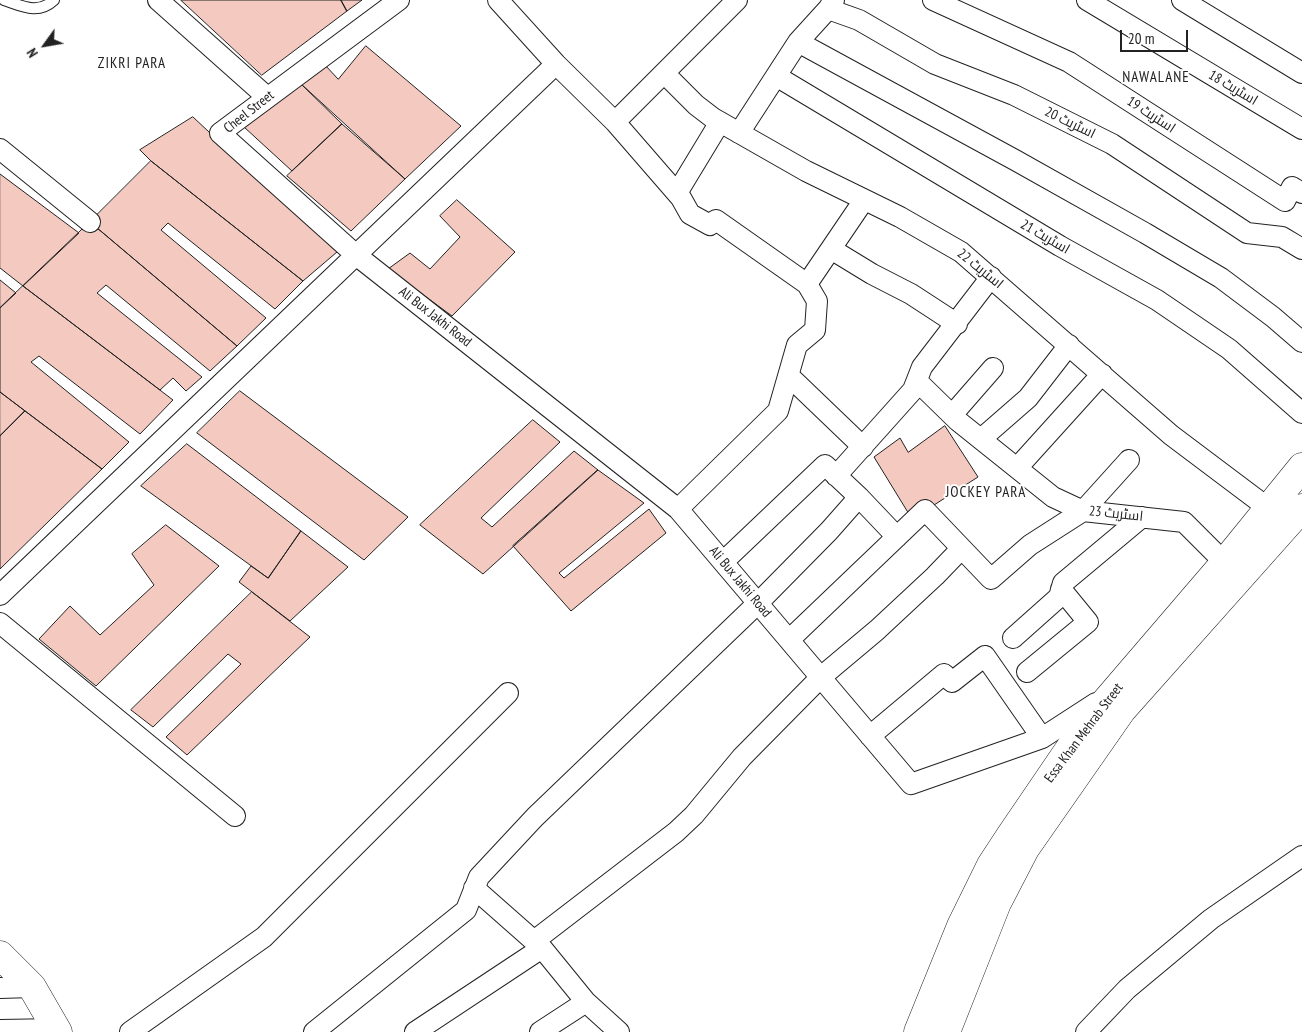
<!DOCTYPE html>
<meta charset="utf-8">
<style>
body{margin:0}
#map{position:relative;width:1302px;height:1032px;overflow:hidden;background:#fff;font-family:"PT Sans Narrow",sans-serif}
canvas{display:block}
.north{position:absolute;left:20px;top:20px;width:50px;height:50px;-webkit-text-stroke:4px #fff;paint-order:stroke;rotate:238deg;font-size:14px;font-weight:700;line-height:20px;text-align:center;color:#222}
.north::after{content:'';display:block;margin:auto;width:18px;height:22px;background:#222;clip-path:polygon(50% 0,100% 100%,50% 72%,0 100%)}
.scale{position:absolute;left:1120px;top:30px;width:68px;height:22px;box-sizing:border-box;border:2px solid #222;border-top:0;padding-left:6px;font-size:15px;line-height:18px;white-space:nowrap;color:#222;-webkit-text-stroke:4px #fff;paint-order:stroke}
</style>
<div id="map">
<canvas width="1302" height="1032"></canvas>
<div class="north">N</div>
<div class="scale">20 m</div>
</div>
<script>
const ctx = document.querySelector('canvas').getContext('2d');
ctx.lineJoin = 'round';
function paint(path, color) {
  ctx.fillStyle = color;
  ctx.fill(path, 'evenodd');
}
function strokePath(path, color, width, dash) {
  ctx.strokeStyle = color;
  ctx.lineWidth = width;
  ctx.lineCap = dash ? 'butt' : 'round';
  ctx.setLineDash(dash || []);
  ctx.stroke(path);
}
function drawText(font, color, halo, rows, align = 'center') {
  ctx.font = font + ' "PT Sans Narrow",Cairo,sans-serif';
  ctx.lineWidth = 4;
  ctx.setLineDash([]);
  ctx.textBaseline = 'middle';
  ctx.strokeStyle = halo;
  ctx.fillStyle = color;
  for (const [text, x, y, turn = 0] of rows) {
    ctx.save();
    ctx.translate(x, y);
    ctx.rotate((+turn || 0) * Math.PI / 180);
    ctx.textAlign = isNaN(turn) ? turn : align;
    if (halo) ctx.strokeText(text, 0, 0);
    ctx.fillText(text, 0, 0);
    ctx.restore();
  }
}
const building = new Path2D(`
 M 181,0 L 341,0 L 347,11 L 262,75 Z
 M 341,0 L 362,0 L 347,11 Z
 M 366,46 L 461,126 L 405,179 L 300,83 L 325,65 L 338,79 Z
 M 300,83 L 342,124 L 292,171 L 244,127 Z
 M 193,117 L 337,252 L 303,281 L 151,161 L 140,150 Z
 M 342,124 L 405,179 L 351,231 L 287,176 Z
 M 151,161 L 303,281 L 275,309 L 168,223 L 161,230 L 266,318 L 237,346 L 90,222 Z
 M 0,174 L 79,233 L 23,286 L 0,268 Z
 M 457,200 L 515,252 L 452,316 L 388,269 L 410,253 L 430,269 L 460,237 L 440,216 Z
 M 90,222 L 237,346 L 210,371 L 106,285 L 97,293 L 202,377 L 186,391 L 173,378 L 160,390 L 23,286 Z
 M 0,280 L 16,293 L 0,308 Z
 M 23,286 L 173,400 L 140,434 L 39,356 L 31,362 L 129,442 L 102,469 L 0,392 L 0,308 Z
 M 240,391 L 408,517 L 364,560 L 197,433 Z
 M 0,392 L 25,411 L 0,436 Z
 M 25,411 L 102,469 L 0,569 L 0,436 Z
 M 533,420 L 560,442 L 481,518 L 492,527 L 574,451 L 598,470 L 483,574 L 420,525 Z
 M 945,426 L 978,477 L 912,519 L 874,457 L 900,438 L 908,452 Z
 M 187,444 L 301,531 L 268,578 L 141,486 Z
 M 598,470 L 644,503 L 559,573 L 564,578 L 649,509 L 666,533 L 571,611 L 513,546 Z
 M 166,525 L 219,566 L 96,686 L 39,639 L 70,606 L 100,635 L 154,585 L 132,554 Z
 M 301,531 L 348,567 L 290,621 L 239,582 L 251,566 L 268,578 Z
 M 252,592 L 310,637 L 187,755 L 166,737 L 241,664 L 228,654 L 153,727 L 131,710 Z`);
paint(building, '#f3c9c0');
strokePath(building, '#222', 1);
const lane = new Path2D(`
 M 4,0 C 22,6 38,15 54,0`);
const street = new Path2D(`
 M 158,0 L 267,97
 M 399,0 L 220,133 L 356,255 L 678,509 L 911,784 L 1042,738 L 1096,703
 M 498,0 L 556,64 L 615,122 L 737,0
 M 933,0 L 1069,62 L 1285,201 L 1292,187 L 1302,193
 M 1087,0 L 1302,129
 M 1182,0 L 1302,73
 M 828,9 L 859,20 L 935,64 L 1014,95 L 1112,144 L 1247,233 L 1282,237 L 1302,249
 M 798,42 L 1015,160 L 1145,233 L 1221,278 L 1273,317 L 1302,342
 M 664,73 L 696,105 L 713,118 L 806,171 L 900,217 L 961,252 L 1171,435 L 1268,508
 M 776,76 L 1060,246 L 1157,300 L 1229,349 L 1302,413
 M 615,122 L 681,198 L 690,214 L 710,225 L 716,220 L 807,284 L 817,301 L 815,330 L 797,345 L 778,411 L 678,509
 M 739,133 L 798,42 L 828,9 L 834,0
 M 0,149 L 90,222
 M 677,193 L 720,122
 M 831,249 L 872,274 L 911,294 L 957,324
 M 807,284 L 864,200
 M 789,376 L 863,447
 M 917,381 L 958,421 L 1053,497 L 1083,511 L 1184,522 L 1224,562
 M 952,415 L 993,368
 M 981,439 L 1028,398 L 1069,345
 M 1017,468 L 1102,374
 M 836,476 L 913,390 L 922,367 L 991,277
 M 723,562 L 825,465 L 859,497 L 897,537
 M 0,595 L 556,64
 M 0,623 L 235,816
 M 1013,638 L 1059,597 L 1063,583 L 1142,517
 M 789,640 L 925,510 L 991,579 L 1030,545 L 1083,511 L 1129,460
 M 1027,672 L 1088,622 L 1061,589
 M 870,736 L 944,674 L 952,682 L 985,656 L 1042,738
 M 474,888 L 542,948 L 586,1002 L 619,1032
 M 534,941 L 676,832 L 694,815 L 742,757 L 821,677 L 877,630 L 935,576 L 961,549
 M 0,988 L 32,987
 M 0,1030 L 57,1029
 M 130,1032 L 264,937 L 508,693
 M 314,1032 L 466,910 L 479,877 L 535,817 L 758,603 L 829,531 L 859,497
 M 415,1032 L 542,948
 M 540,1032 L 586,1002
 M 1086,1032 L 1127,989 L 1211,919 L 1302,856`);
const secondary = new Path2D(`
 M 0,955 L 32,987 L 58,1032
 M 918,1032 L 961,926 L 991,865 L 1010,836 L 1087,723 L 1220,568 L 1302,467
 M 946,1032 L 997,903 L 1025,849 L 1122,710 L 1302,508`);
strokePath(lane, '#222', 12);
strokePath(street, '#222', 22);
strokePath(secondary, '#222', 29);
strokePath(lane, '#fff', 10);
strokePath(street, '#fff', 20);
strokePath(secondary, '#fff', 28);
drawText('14px', '#222', '#fff', [
 ["اسٹریٹ 18",1233,88,31],
 ["Cheel Street",249,112,-38],
 ["اسٹریٹ 19",1151,115,33],
 ["اسٹریٹ 20",1070,123,26],
 ["اسٹریٹ 21",1045,237,30],
 ["اسٹریٹ 22",980,269,39],
 ["Ali Bux Jakhi Road",435,317,38],
 ["اسٹریٹ 23",1116,514,6],
 ["Ali Bux Jakhi Road",740,582,50],
 ["Essa Khan Mehrab Street",1084,733,-53]
]);
ctx.letterSpacing = '1px';
drawText('15px', '#222', '#fff', [
 ["ZIKRI PARA",132,64],
 ["NAWALANE",1156,78],
 ["JOCKEY PARA",986,493]
]);
ctx.letterSpacing = '0px';
</script>
